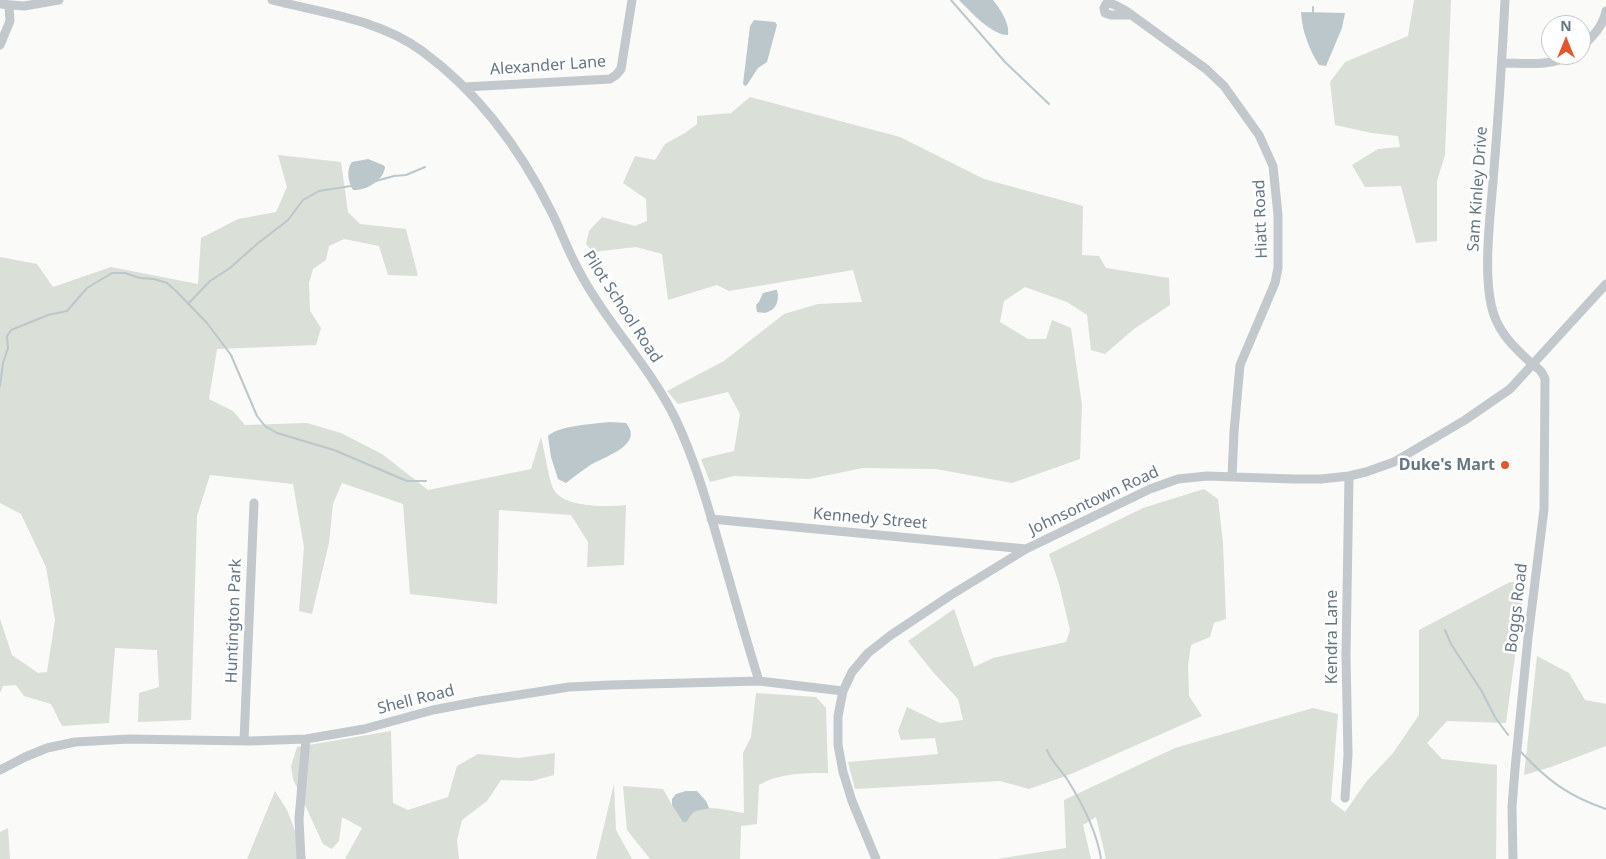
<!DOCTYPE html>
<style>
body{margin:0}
#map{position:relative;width:1606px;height:859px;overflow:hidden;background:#fafaf8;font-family:"Noto Sans",sans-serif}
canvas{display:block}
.north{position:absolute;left:1541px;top:15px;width:50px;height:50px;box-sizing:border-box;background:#fff;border:1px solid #c1c8cd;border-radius:50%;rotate:0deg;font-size:14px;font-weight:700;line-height:20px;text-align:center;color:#657683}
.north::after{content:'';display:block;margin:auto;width:18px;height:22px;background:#e4572e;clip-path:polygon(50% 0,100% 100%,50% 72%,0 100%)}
</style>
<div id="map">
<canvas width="1606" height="859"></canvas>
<div class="north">N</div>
</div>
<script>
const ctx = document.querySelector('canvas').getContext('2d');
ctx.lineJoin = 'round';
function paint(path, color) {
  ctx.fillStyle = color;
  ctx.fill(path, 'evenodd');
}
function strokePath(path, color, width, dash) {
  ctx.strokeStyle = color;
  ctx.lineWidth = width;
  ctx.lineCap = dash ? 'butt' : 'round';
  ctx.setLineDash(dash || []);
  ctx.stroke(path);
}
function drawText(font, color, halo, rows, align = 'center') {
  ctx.font = font + ' "Noto Sans",sans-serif';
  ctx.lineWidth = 5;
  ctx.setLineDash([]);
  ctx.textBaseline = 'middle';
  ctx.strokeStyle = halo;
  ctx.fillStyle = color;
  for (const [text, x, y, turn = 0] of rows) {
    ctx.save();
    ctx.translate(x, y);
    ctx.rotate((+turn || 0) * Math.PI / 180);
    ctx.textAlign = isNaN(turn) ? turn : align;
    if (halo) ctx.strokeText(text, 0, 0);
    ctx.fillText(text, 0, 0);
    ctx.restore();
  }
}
paint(new Path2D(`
 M 1414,0 L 1451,0 L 1445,155 L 1437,181 L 1437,241 L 1416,243 L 1401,186 L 1365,187 L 1352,165 L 1378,149 L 1400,147 L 1398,136 L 1372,133 L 1335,125 L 1330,82 L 1345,62 L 1408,36 Z
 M 750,97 L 900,137 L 984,179 L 1083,206 L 1082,255 L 1099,256 L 1106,268 L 1169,278 L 1170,305 L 1134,329 L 1105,354 L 1091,350 L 1087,315 L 1067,302 L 1025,287 L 1004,301 L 1000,322 L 1028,339 L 1046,339 L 1052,320 L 1071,328 L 1082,405 L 1080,459 L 1012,483 L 936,469 L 863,468 L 809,479 L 734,476 L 710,482 L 701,459 L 734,451 L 740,414 L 728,392 L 678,404 L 667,391 L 724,361 L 784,314 L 818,304 L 862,302 L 853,270 L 729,291 L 717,285 L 668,300 L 662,254 L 636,247 L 593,252 L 586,244 L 589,231 L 602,217 L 635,226 L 647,221 L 646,199 L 623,183 L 635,156 L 655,160 L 665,144 L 685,133 L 697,124 L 697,116 L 731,113 Z
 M 278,155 L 341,162 L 348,212 L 360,224 L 406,229 L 418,276 L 388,275 L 379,246 L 344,239 L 329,246 L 326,260 L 313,269 L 309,283 L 310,311 L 321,328 L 316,345 L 217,349 L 209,399 L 233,411 L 245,425 L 307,423 L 341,433 L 382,454 L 428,490 L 531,469 L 541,437 C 544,448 549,482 554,490 C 565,508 607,507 626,505 L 624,565 L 587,567 L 588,542 L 571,515 L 499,510 L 497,604 L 410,594 L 403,504 L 342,483 L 333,504 L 329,543 L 312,614 L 299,611 L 304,547 L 293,484 L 210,475 L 197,516 L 191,720 L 138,722 L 139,693 L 159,687 L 157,650 L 115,648 L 109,723 L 62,726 L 51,704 L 24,696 L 16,685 L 3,686 L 0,693 L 0,619 L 12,655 L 38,673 L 47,672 L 55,620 L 46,567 L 21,514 L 0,503 L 0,257 L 37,264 L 53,287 L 111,267 L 198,284 L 201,238 L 238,219 L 276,212 L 287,187 Z
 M 1204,489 L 1218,499 L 1223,543 L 1226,619 L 1214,623 L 1210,637 L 1191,645 L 1188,665 L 1189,696 L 1202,716 L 1071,774 L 1029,789 L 1000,781 L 855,789 L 848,762 L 938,754 L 935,738 L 901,740 L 898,731 L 907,707 L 940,723 L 963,720 L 958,699 L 933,672 L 908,641 L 954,609 L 974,667 L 993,658 L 1066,642 L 1070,630 L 1059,584 L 1049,554 L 1143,508 Z
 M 1510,582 L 1525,583 L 1506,723 L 1447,721 L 1427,743 L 1442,759 L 1497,765 L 1496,859 L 1106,859 L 1096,817 L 1083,825 L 1091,859 L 997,859 L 1066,848 L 1064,800 L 1175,748 L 1313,708 L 1338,714 L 1331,801 L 1345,812 L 1366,782 L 1393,753 L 1419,715 L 1419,630 Z
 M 1537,656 L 1569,673 L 1585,700 L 1606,704 L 1606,746 L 1551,767 L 1524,775 Z
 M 756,693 L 816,697 L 826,708 L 828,773 C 805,773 779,773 759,785 L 757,824 L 741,826 L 740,859 L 650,859 L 627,830 L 623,786 L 663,789 L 672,805 L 687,822 C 689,818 690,814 694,811 C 704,804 731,811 744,813 L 743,753 L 751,737 Z
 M 391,731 L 393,803 L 408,810 L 448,797 L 457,766 L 478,754 L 519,758 L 555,753 L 554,775 L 532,781 L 501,780 L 487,801 L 462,820 L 457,840 L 459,859 L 345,859 L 362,828 L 342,817 L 339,841 L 332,849 L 323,844 L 293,779 L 291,766 L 297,747 Z
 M 614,784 L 616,830 L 632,859 L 596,859 Z
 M 275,791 L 287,810 L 306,859 L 247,859 Z
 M 8,828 L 10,859 L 0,859 L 0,832 Z`), '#dadfd7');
paint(new Path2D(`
 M 959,0 L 993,0 C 1000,9 1010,23 1008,35 C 991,35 970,11 959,0 Z
 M 1301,12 L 1345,13 L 1342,28 L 1326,66 L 1319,65 C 1309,49 1302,31 1301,12 Z
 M 754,20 L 775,22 L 777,25 L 767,62 L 758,68 L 747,85 L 745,86 L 743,84 L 750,26 Z
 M 368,159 L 383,165 L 385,167 C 384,181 365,191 353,190 C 348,182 346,169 352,162 Z
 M 775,290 L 777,290 C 781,305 771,316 757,312 L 756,305 L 759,302 L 763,293 Z
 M 610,422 L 626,423 C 645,446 602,457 589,466 C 581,472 573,477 566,483 L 558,479 L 551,457 L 548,436 C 560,425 594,424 610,422 Z
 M 686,791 L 697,791 L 706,801 L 709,808 C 696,812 694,808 687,822 L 683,822 L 672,805 L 672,799 L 676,794 Z`), '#bbc7cb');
strokePath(new Path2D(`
 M 951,0 L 1005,62 L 1049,104
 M 1313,7 L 1313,12
 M 376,181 L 394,176 L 406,175 L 425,167
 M 188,304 L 210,281 L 230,268 L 257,244 L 288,220 L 303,200 L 319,191 L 351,186
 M 0,386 L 3,363 L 8,348 L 7,336 L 11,330 L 48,315 L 67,311 L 87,288 L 112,273 L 125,273 L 140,278 L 154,279 L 167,283 L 176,291 L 207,323 L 231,355 L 257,416 L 265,426 L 277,433 L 334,450 L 407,481 L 426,481
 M 1445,630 L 1451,644 L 1481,690 L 1495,717 L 1508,735
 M 1047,750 C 1051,761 1061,770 1067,779 C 1082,803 1097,832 1101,859
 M 1521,752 C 1547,780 1568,796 1606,809`), '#bbc7cb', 2);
strokePath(new Path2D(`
 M 272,0 C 323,13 378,19 422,51 C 478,92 521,150 552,213 C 561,231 568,251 578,269 C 606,323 651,367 677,422 C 695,461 707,503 719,544 C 732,590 745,636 759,681
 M 1505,0 C 1502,61 1498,121 1493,182 C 1490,218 1482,281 1494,315 C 1501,335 1515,348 1530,362 C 1537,368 1542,370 1545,379 L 1544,509 L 1528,638 L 1515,769 L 1512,807 L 1513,859
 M 0,4 L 24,6 L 59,0
 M 1130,15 L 1111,15 L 1105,13 L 1104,8 L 1106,4 L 1109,3 L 1115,5 L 1126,11 L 1206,69 L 1224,86 L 1259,135 L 1273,166 L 1278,215 L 1278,268 L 1275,283 L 1240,365 L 1234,432 L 1232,477
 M 0,45 L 10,21 L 9,6
 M 1581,48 C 1592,37 1603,27 1606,11
 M 1502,63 C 1523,63 1552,67 1571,55
 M 465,87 L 610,79 L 616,75 L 621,69 L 632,0
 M 711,519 L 1026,549
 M 244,741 L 254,503
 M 0,770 L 25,757 L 47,748 L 75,742 L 129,739 L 250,741 L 306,739 L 364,729 L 433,710 L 480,701 L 569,687 L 610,685 L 759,681 L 843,691
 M 1345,798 L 1348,755 L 1346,655 L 1349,476
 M 301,859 L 299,819 L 306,739
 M 876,859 L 852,801 L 843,772 L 838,745 L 838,716 L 843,691 L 852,672 L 868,653 L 891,635 L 951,595 L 1026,549 L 1150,489 L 1178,479 L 1207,476 L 1293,479 L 1321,479 L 1349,476 L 1366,472 L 1394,462 L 1465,420 L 1510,389 L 1606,284`), '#c3c8cc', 9);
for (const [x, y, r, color] of [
 [1505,465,5,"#e4572e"]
]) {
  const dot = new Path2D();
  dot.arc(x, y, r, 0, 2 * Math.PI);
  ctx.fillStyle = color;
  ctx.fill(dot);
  strokePath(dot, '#fff', 2);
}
drawText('16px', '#657683', '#fff', [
 ["Alexander Lane",548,66,-4],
 ["Sam Kinley Drive",1478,189,-86],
 ["Hiatt Road",1261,219,-92],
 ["Pilot School Road",622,307,57],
 ["Johnsontown Road",1094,501,-25],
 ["Kennedy Street",870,519,5],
 ["Boggs Road",1517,608,-83],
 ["Huntington Park",234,621,-88],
 ["Kendra Lane",1332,637,-90],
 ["Shell Road",416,700,-14]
]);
drawText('bold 16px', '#657683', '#fff', [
 ["Duke's Mart",1495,465]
], 'right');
</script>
